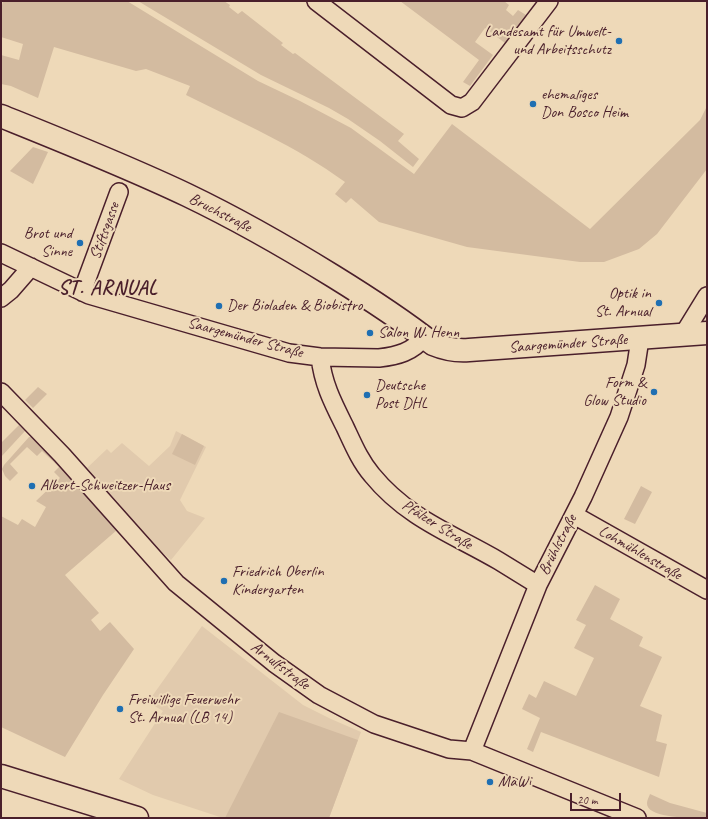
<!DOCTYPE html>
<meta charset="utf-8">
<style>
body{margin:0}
#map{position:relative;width:708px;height:819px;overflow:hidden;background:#eed9b8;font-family:Caveat,sans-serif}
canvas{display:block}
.frame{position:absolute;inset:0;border:2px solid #4a1f2b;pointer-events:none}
.scale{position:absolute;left:570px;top:793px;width:51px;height:18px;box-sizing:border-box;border:2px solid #4a1f2b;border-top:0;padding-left:5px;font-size:12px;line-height:14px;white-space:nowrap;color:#4a1f2b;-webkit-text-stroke:3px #eed9b8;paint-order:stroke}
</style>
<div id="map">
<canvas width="708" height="819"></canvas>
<div class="frame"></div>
<div class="scale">20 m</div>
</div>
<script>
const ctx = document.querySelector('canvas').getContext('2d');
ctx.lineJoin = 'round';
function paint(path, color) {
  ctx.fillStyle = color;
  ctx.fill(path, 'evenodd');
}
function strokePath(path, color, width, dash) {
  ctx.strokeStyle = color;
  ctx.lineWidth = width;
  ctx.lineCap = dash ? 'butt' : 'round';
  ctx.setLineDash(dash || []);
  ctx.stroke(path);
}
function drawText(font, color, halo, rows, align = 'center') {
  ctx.font = font + ' Caveat,sans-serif';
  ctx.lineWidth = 4;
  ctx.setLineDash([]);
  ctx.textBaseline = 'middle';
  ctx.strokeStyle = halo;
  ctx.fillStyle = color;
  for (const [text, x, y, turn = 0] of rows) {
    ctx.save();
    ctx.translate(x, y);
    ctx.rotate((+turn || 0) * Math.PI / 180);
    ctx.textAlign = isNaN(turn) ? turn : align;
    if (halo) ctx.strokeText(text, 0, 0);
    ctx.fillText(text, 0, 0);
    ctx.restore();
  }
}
paint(new Path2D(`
 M 176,431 L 206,447 L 180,500 L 187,511 L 205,518 L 171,560 L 154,545 L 121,508 L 122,507 L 87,468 L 107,449 L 111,453 L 122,443 L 149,466 L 170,446 Z
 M 202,626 L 303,705 L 331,719 L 361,732 L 329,818 L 223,818 L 153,795 L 119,779 L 163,711 L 148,702 Z`), '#e1caad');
paint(new Path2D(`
 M 3,1 L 127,1 L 258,81 L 300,101 L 351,128 L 414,174 L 452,124 L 590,229 L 700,120 L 707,106 L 707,169 L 657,234 L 639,249 L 604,262 L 580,262 L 467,247 L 379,222 L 351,198 L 346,203 L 335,194 L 345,182 C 296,146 240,122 186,95 L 190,86 L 146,69 L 136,71 L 54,47 L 38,98 L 11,86 L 1,84 L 1,55 L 19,60 L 23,44 L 1,37 L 1,9 Z
 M 138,1 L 224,1 L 230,5 L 229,7 L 238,14 L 242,11 L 283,43 L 281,45 L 293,54 L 295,53 L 404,134 L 398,141 L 419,159 L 413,167 L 380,141 L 348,119 L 329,108 L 261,75 Z
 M 400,1 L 504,1 L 509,5 L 506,10 L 513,16 L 518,10 L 526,15 L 505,43 L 485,28 L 475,42 L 493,55 L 470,86 L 463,82 L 479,60 Z
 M 33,147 L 48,152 L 33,184 L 10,171 Z
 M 38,387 L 47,394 L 33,408 L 25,400 Z
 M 19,425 L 25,431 L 1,457 L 1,443 Z
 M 182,434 L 204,446 L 195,465 L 172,454 Z
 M 29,437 L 33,437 L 66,471 L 117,530 L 65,575 L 99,613 L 91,620 L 100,631 L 110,622 L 134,649 L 103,695 L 65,757 L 1,727 L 1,516 L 18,525 L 22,519 L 35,527 L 46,507 L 36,501 L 60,478 L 54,472 L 59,467 L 42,451 L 37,456 L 27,447 L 10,464 L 18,473 L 10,481 L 5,476 L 2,469 L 4,465 Z
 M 641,486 L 652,492 L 635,524 L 624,519 Z
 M 595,585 L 620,599 L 610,619 L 643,637 L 639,646 L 662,657 L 640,706 L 662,715 L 656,741 L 667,744 L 659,777 L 541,732 L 533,752 L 527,749 L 540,718 L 522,709 L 529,694 L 536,698 L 544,681 L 576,696 L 594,658 L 574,648 L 586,625 L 576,620 Z
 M 279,712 L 358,740 L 329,818 L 225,818 Z
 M 650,794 L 670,803 L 707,813 L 707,818 C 695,818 646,819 647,803 C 647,800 649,797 650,794 Z`), '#d3bba0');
const street = new Path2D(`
 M 316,1 L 451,105 L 462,108 L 472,102 L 549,1
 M 1,253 L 89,295 L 289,353 L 320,357 L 379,358 C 397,356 413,352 424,337
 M 82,292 L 119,192
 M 1,298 L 11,290 L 31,267
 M 683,335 L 707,296
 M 320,357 C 323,384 333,403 345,427 C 353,444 360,461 372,475 C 408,519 453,534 499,561 C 512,569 525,577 538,585
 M 1,392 L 62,455 L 176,583 L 274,663 L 319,695 L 374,724 L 449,749 L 472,751 L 637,818
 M 574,515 L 707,590
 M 472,751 L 538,585 L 583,497 L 619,417 L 636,365 L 640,339`);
const secondary = new Path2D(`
 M 1,116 C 63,141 126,166 187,195 C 237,219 286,247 333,276 C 367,297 401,319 433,344 C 445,349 456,351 469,350 L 707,333`);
const highway = new Path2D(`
 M 1,776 L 137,818`);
strokePath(street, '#4a1f2b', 20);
strokePath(secondary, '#4a1f2b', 25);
strokePath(highway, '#4a1f2b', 25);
strokePath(street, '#eed9b8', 17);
strokePath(secondary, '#eed9b8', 22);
strokePath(highway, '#eed9b8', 22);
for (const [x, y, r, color] of [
 [619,41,4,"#1f6fb2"],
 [533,104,4,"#1f6fb2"],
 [80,243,4,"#1f6fb2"],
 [659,303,4,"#1f6fb2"],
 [219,306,4,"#1f6fb2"],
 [370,333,4,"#1f6fb2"],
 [654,392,4,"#1f6fb2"],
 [367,395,4,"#1f6fb2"],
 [32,486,4,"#1f6fb2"],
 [224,581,4,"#1f6fb2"],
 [120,709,4,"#1f6fb2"],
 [490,782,4,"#1f6fb2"]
]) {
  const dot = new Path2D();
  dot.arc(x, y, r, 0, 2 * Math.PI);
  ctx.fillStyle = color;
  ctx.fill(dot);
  strokePath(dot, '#eed9b8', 1.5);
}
drawText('16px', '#4a1f2b', '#eed9b8', [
 ["Landesamt für Umwelt-",611,32,"right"],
 ["und Arbeitsschutz",611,50,"right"],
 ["ehemaliges",541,95],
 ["Don Bosco Heim",541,113],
 ["Brot und",72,234,"right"],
 ["Sinne",72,252,"right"],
 ["Optik in",651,294,"right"],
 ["St. Arnual",651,312,"right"],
 ["Der Bioladen & Biobistro",227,306],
 ["Salon W. Henn",378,333],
 ["Form &",646,383,"right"],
 ["Glow Studio",646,401,"right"],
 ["Deutsche",375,386],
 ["Post DHL",375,404],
 ["Albert-Schweitzer-Haus",40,486],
 ["Friedrich Oberlin",232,572],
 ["Kindergarten",232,590],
 ["Freiwillige Feuerwehr",128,700],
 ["St. Arnual (LB 14)",128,718],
 ["MaWi",498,782]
], 'left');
drawText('16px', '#4a1f2b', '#eed9b8', [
 ["Bruchstraße",220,213,27],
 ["Stiftsgasse",105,231,-70],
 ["Saargemünder Straße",245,338,15],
 ["Saargemünder Straße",568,344,-4],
 ["Pfälzer Straße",437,525,32],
 ["Brühlstraße",558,545,-63],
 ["Lohmühlenstraße",640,553,30],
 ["Arnulfstraße",280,666,37]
]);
ctx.letterSpacing = '1px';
drawText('bold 20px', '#4a1f2b', '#eed9b8', [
 ["ST. ARNUAL",108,289]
]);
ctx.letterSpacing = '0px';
</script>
